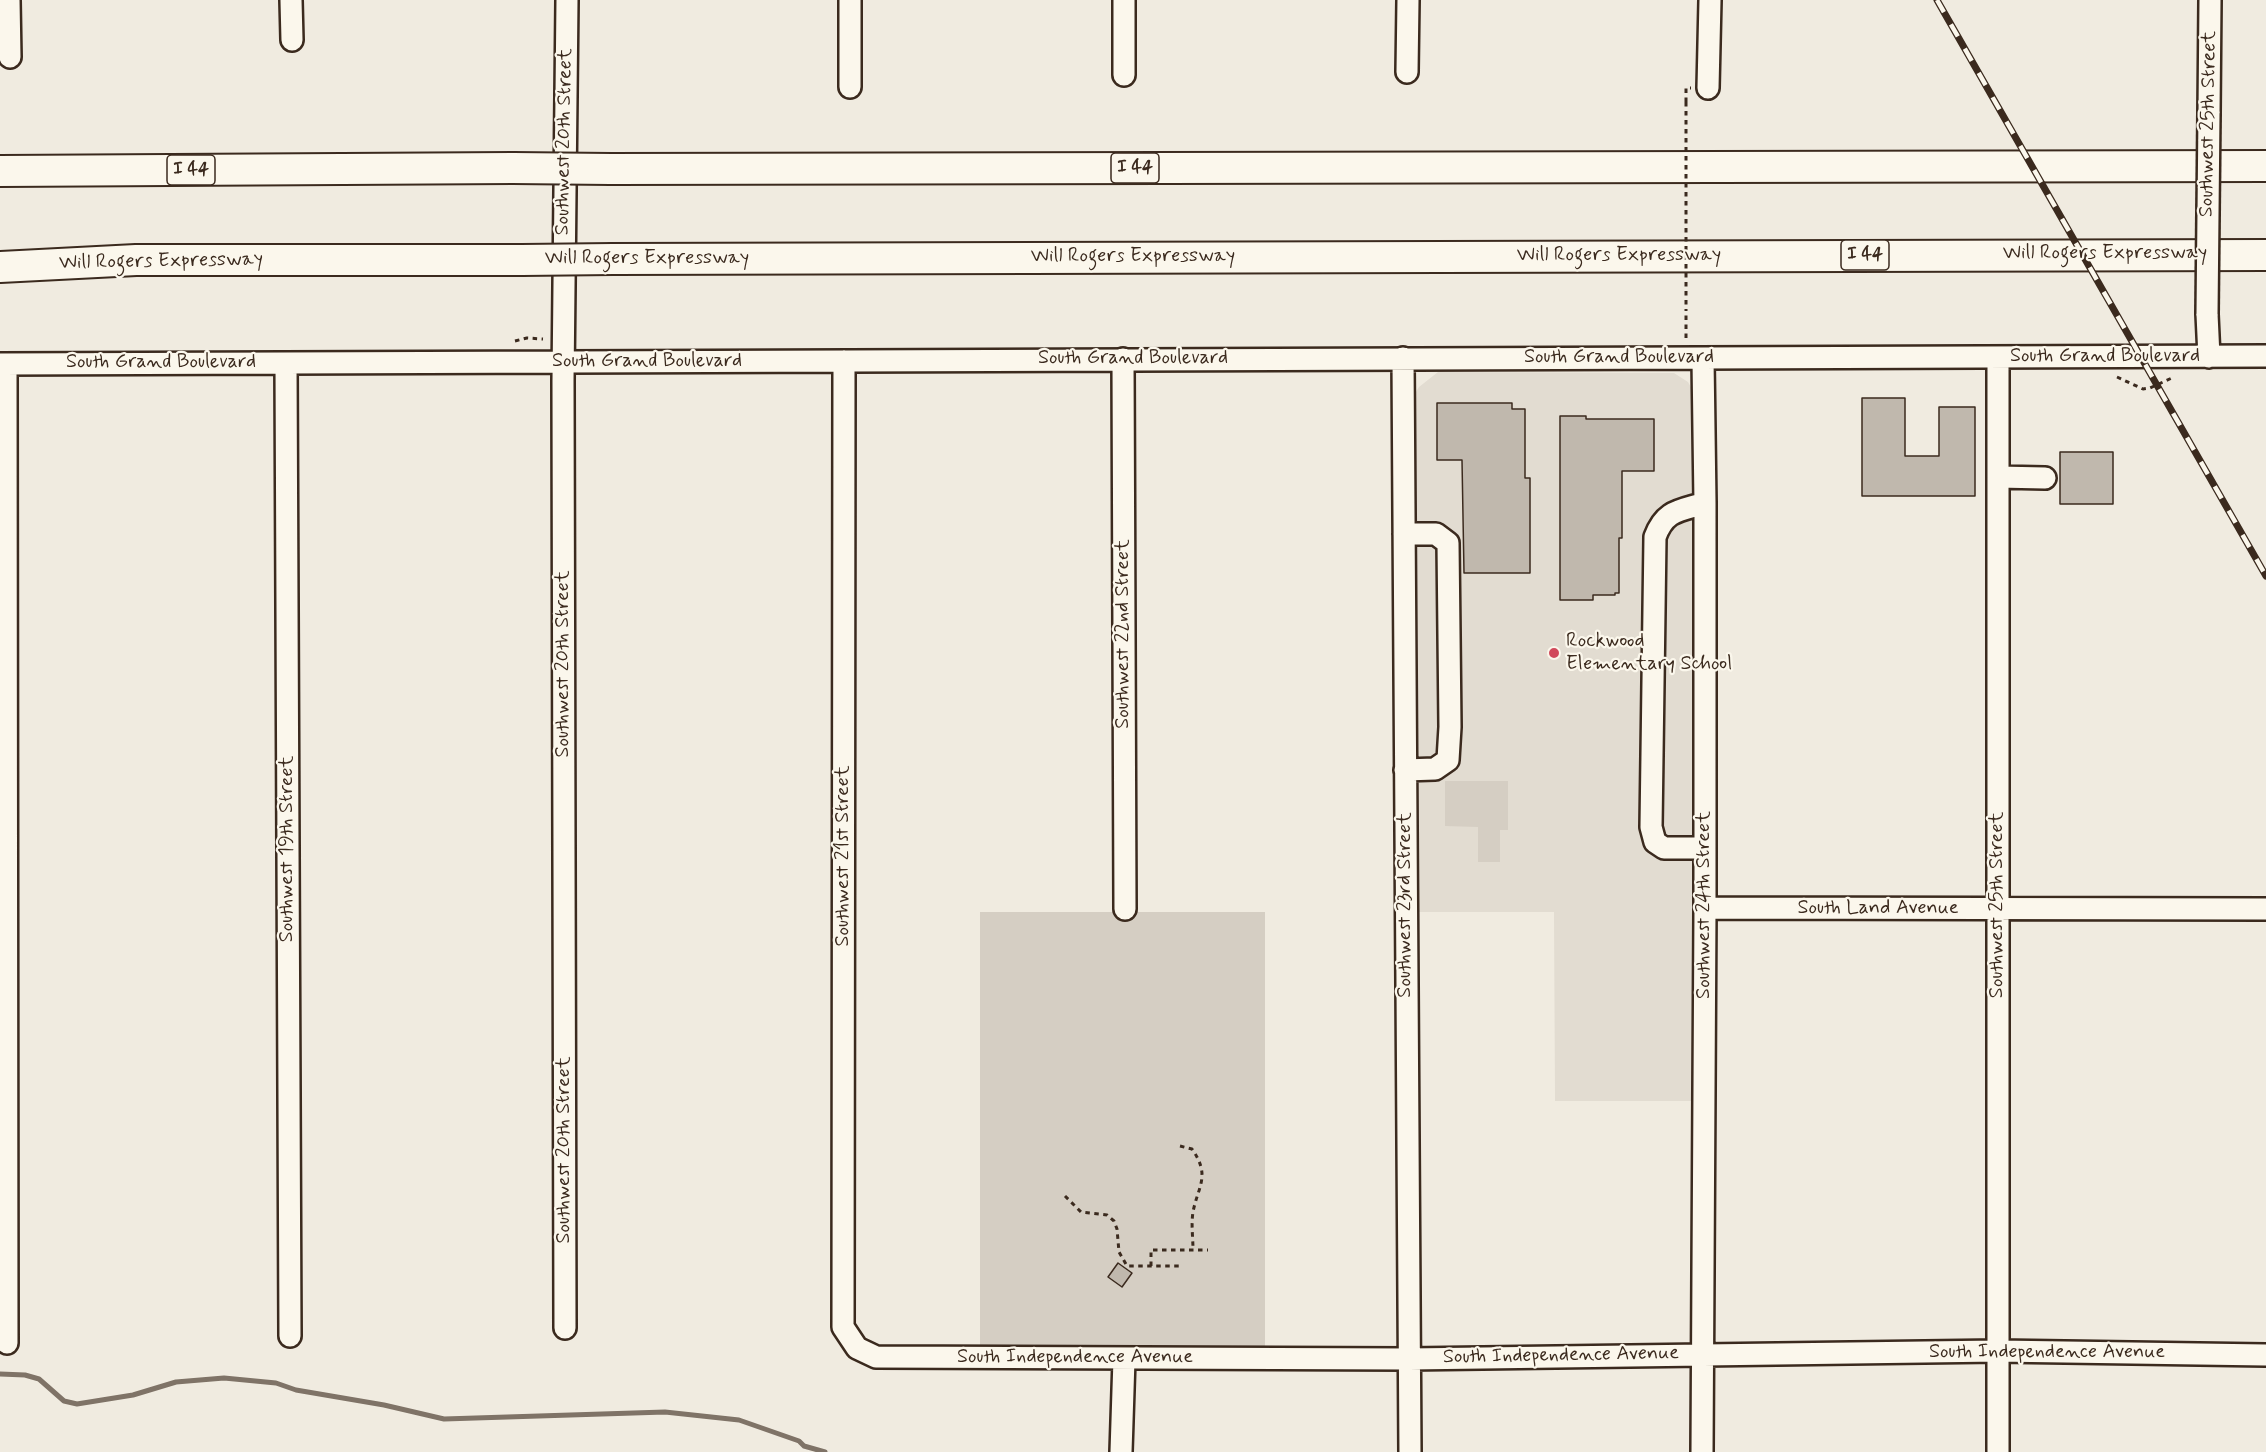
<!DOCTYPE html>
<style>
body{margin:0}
canvas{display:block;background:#f0ebe0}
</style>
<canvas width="2266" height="1452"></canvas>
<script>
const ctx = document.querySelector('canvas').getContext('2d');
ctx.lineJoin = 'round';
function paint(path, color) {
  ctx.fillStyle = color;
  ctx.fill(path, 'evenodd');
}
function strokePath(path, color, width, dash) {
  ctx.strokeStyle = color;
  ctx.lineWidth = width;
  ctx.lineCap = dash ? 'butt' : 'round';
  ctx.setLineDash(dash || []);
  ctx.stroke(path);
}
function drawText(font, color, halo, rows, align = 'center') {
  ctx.font = font + ' Mynerve,sans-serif';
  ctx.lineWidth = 4.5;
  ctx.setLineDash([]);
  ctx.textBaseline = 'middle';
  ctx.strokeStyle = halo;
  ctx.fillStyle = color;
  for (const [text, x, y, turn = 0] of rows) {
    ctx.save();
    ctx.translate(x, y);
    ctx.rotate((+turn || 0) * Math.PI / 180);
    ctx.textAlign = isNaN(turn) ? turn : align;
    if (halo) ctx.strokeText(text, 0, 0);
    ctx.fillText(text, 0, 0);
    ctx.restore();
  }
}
paint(new Path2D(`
 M 1438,372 L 1674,373 L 1688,382 L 1694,393 L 1691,1101 L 1555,1101 L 1554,912 L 1418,912 L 1414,395 L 1419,387 Z`), '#e2dcd1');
paint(new Path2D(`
 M 1445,781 L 1508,781 L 1508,830 L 1500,830 L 1500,862 L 1478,862 L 1478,827 L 1445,826 Z
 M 980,912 L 1265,912 L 1265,1348 L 980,1347 Z`), '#d5cec3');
strokePath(new Path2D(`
 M 0,1374 L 25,1375 L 39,1379 L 64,1401 L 77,1404 L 133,1395 L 176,1382 L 224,1378 L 276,1383 L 296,1390 L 384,1405 L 444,1419 L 665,1412 L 739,1420 L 799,1441 L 804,1446 L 825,1452`), '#7f7367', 5);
const building = new Path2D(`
 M 1862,398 L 1905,398 L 1905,456 L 1939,456 L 1939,407 L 1975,407 L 1975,496 L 1862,496 Z
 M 1437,403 L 1512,403 L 1512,409 L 1525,409 L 1525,478 L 1530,478 L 1530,573 L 1464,573 L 1462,460 L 1437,460 Z
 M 1560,416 L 1586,416 L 1586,419 L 1654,419 L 1654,471 L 1622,471 L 1622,538 L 1619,538 L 1619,593 L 1615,593 L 1615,595 L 1593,595 L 1593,600 L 1560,600 Z
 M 2060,452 L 2113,452 L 2113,504 L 2060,504 Z
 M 1118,1263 L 1132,1273 L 1122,1287 L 1108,1277 Z`);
paint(building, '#c0b8ad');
strokePath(building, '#3b2a1e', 1.5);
const minor = new Path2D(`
 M 9,0 L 10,57
 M 291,0 L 292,40
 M 850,0 L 850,87
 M 1124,0 L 1124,75
 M 1407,72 L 1408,0
 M 1708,88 L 1710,0
 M 2209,113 L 2210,0
 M 2207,314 L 2209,357
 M 1403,358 L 1410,1452
 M 1123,359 L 1125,909
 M 844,361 L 843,1327 L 857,1348 L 876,1357 L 1409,1359 L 1998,1351 L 2266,1355
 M 286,363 L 290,1336
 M 0,364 L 2266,356
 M 6,364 L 7,1343
 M 1998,477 L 2045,478
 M 1705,503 C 1679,511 1665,510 1655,537 L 1651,827 L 1655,842 L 1664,848 L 1705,848
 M 1404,534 L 1436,534 L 1448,543 L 1450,727 L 1448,760 L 1435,769 L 1405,770
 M 1705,908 L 2266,909
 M 565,1328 L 563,381 L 567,0
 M 1121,1452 L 1124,1359
 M 1702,1452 L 1705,908 L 1705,503 L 1703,359
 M 1998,1452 L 1998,357`);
const highway = new Path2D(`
 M 611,169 L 2266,166
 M 0,171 L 513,168
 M 613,259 L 2266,255
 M 0,267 L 136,260 L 522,260`);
strokePath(minor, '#3b2a1e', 26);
strokePath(highway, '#3b2a1e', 34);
strokePath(new Path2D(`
 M 1686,102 L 1686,88 L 1691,88
 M 1686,338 L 1686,310
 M 515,341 L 527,338 L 543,339
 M 2117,377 L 2143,389 L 2150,388 L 2174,377
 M 1180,1146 L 1192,1149 C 1211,1176 1198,1186 1193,1212 C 1191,1224 1193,1238 1193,1250
 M 1065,1196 L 1081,1212 L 1107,1215 L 1114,1221 L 1117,1229 L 1119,1252 L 1127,1266 L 1181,1266
 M 1151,1266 L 1151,1250 L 1208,1250`), '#3b2a1e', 3, [4.5, 4.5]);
strokePath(minor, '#fbf7ec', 21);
strokePath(highway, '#fbf7ec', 30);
const rail = new Path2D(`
 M 1937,0 L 2266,576`);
strokePath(rail, '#3b2a1e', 7);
strokePath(rail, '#fbf7ec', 4.5, [14]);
const minorBridge = new Path2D(`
 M 2207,314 L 2209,113`);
const highwayBridge = new Path2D(`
 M 513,168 L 611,169
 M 522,260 L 613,259`);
strokePath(minorBridge, '#3b2a1e', 26, []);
strokePath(highwayBridge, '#3b2a1e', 34, []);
strokePath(new Path2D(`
 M 1686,102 L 1686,310`), '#3b2a1e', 3, [4.5, 4.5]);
strokePath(minorBridge, '#fbf7ec', 21);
strokePath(highwayBridge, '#fbf7ec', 30);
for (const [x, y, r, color] of [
 [1554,653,6,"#d1495b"]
]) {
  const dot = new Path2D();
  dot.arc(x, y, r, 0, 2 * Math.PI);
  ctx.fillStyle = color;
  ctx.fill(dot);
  strokePath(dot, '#fbf7ec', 2);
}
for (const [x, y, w] of [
 [1135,168,48],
 [191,170,48],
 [1865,255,48]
]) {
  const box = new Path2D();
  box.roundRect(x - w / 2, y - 15, w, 30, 4.5);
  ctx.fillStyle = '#fbf7ec';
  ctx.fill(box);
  strokePath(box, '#3b2a1e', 1.5);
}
drawText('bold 18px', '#3b2a1e', null, [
 ["I 44",1135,168],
 ["I 44",191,170],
 ["I 44",1865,255]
]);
drawText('20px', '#3b2a1e', '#fbf7ec', [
 ["Southwest 25th Street",2209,124,-89],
 ["Southwest 20th Street",565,142,-89],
 ["Will Rogers Expressway",2105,254],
 ["Will Rogers Expressway",1619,256],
 ["Will Rogers Expressway",1133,257],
 ["Will Rogers Expressway",647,259],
 ["Will Rogers Expressway",161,262,-1],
 ["South Grand Boulevard",2105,357],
 ["South Grand Boulevard",1619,358],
 ["South Grand Boulevard",1133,359],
 ["South Grand Boulevard",647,362],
 ["South Grand Boulevard",161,363],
 ["Southwest 22nd Street",1124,634,-90],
 ["Southwest 20th Street",564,664,-90],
 ["Southwest 19th Street",288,849,-90],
 ["Southwest 21st Street",844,856,-90],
 ["Southwest 23rd Street",1406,905,-90],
 ["Southwest 24th Street",1705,905,-90],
 ["Southwest 25th Street",1998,905,-90],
 ["South Land Avenue",1878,909],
 ["Southwest 20th Street",565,1150,-90],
 ["South Independence Avenue",2047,1353],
 ["South Independence Avenue",1561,1356,-1],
 ["South Independence Avenue",1075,1358]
]);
drawText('20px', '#3b2a1e', '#fbf7ec', [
 ["Rockwood",1566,642],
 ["Elementary School",1566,665]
], 'left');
</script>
